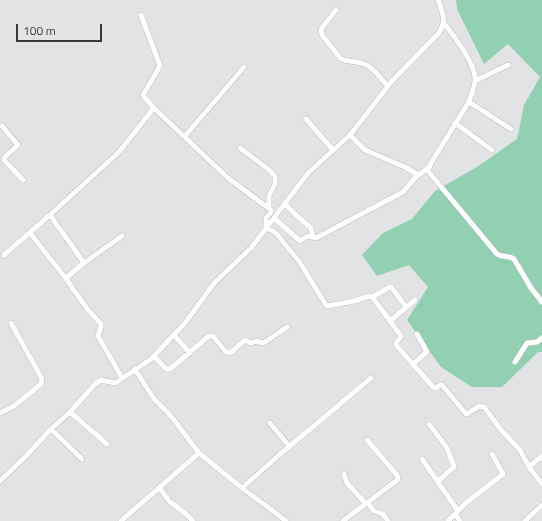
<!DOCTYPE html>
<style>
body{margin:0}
#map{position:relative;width:542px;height:521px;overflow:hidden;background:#e1e3e4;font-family:"Titillium Web",sans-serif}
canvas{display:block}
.scale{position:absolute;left:16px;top:24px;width:86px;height:18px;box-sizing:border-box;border:2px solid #373838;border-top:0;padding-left:5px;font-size:12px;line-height:14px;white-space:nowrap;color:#373838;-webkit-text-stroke:3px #e1e3e4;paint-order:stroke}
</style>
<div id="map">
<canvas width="542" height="521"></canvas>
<div class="scale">100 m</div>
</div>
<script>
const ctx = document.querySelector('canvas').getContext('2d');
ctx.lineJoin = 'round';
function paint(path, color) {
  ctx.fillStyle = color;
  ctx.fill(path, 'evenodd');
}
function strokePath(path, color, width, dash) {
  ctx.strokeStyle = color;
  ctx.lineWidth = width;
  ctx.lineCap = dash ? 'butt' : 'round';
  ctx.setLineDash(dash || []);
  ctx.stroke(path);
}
paint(new Path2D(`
 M 456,0 L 542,0 L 542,352 L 538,352 L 502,387 L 472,387 L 441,367 L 407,320 L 428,287 L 409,265 L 377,276 L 362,255 L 383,233 L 412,219 L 435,191 L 477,167 L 517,139 L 524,105 L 540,77 L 508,44 L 484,64 L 457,9 Z`), '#91d0b0');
const street = new Path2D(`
 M 336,10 L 322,28 L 321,31 L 322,35 L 341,59 C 348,62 357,61 364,64 C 372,66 382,80 388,86
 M 141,15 L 159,63 L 160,66 L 143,95 L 144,97 L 154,108 L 228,178 L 271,210 L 271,212 L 266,218 L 266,228 L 273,231 L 277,234 L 283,242 L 299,261 L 326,305 L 327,306 L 354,301 L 370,296 L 373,298 L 401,336 L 401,337 L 396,343 L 396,345 L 433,387 L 436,388 L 440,385 L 442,385 L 466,414 L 467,414 L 479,406 L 484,407 L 502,431 L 520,450 L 529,467 L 542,484
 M 444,23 C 453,35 477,65 475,81 C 474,89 471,97 467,105 L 431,163 L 428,171 L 497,254 C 503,258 509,255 514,259 L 531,288 L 542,302
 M 475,81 L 508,65
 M 469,102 L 511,129
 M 306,119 L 333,150
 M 455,123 L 492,150
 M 2,126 L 18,145 L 5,157 L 4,160 L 23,180
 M 350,135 L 365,150 L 405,167 L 418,175
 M 185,136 L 244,67
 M 240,148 L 268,169 L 275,176 L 275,184 L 269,196 L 269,208
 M 285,204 L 296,215 L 311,228 L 313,237
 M 50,215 L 84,263 L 66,278
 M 274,218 L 299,240 L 300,241 L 308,236 L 316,238 L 403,192 L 415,178 L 429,167
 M 30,233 L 64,276 L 88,310 L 101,324 L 101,326 L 98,336 L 122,378
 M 4,255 L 50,215 L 119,152 L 154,108
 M 84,263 L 122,236
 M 372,297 L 390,287 L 391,287 L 406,307
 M 390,321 L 415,300
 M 174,335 L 190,353
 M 154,356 L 166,369 L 170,369 L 209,336 L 213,336 L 226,352 L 230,353 L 245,340 L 251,343 L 256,341 L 263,343 L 265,342 L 287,327
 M 515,362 L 527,343 L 537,342 L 542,338
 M 413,364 L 427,352 L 417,334
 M 135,369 L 154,399 L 171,416 L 199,453 L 242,488 L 273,511 L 286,521
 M 70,412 L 107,444
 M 0,413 L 14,406 L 41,384 L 42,381 L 41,377 L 11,323
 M 270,423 L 289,446
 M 429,424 L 447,448 L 454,466 L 454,467 L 438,481
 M 51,429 L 82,459
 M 422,459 L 458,511
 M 529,467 L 542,456
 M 344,474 L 347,483 L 366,504
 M 0,481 L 25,457 L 51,429 L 70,412 L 96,383 L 101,380 L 115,383 L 117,382 L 151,359 L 185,323 L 215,282 L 251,248 L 308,173 L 350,135 L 392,81 L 438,34 C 447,22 443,13 438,0
 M 159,487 L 169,501 L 187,515 L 193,521
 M 242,488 L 278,456 L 371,378
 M 368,503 L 374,511 L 383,514 L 388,521
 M 455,514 L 460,521
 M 121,521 L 199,453
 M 343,521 L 396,481 L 398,479 L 397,475 L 367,440
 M 448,521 L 466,503 L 503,474 L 492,454
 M 525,521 L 542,505`);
strokePath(street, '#babcbd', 6);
strokePath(street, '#fff', 5);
</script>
